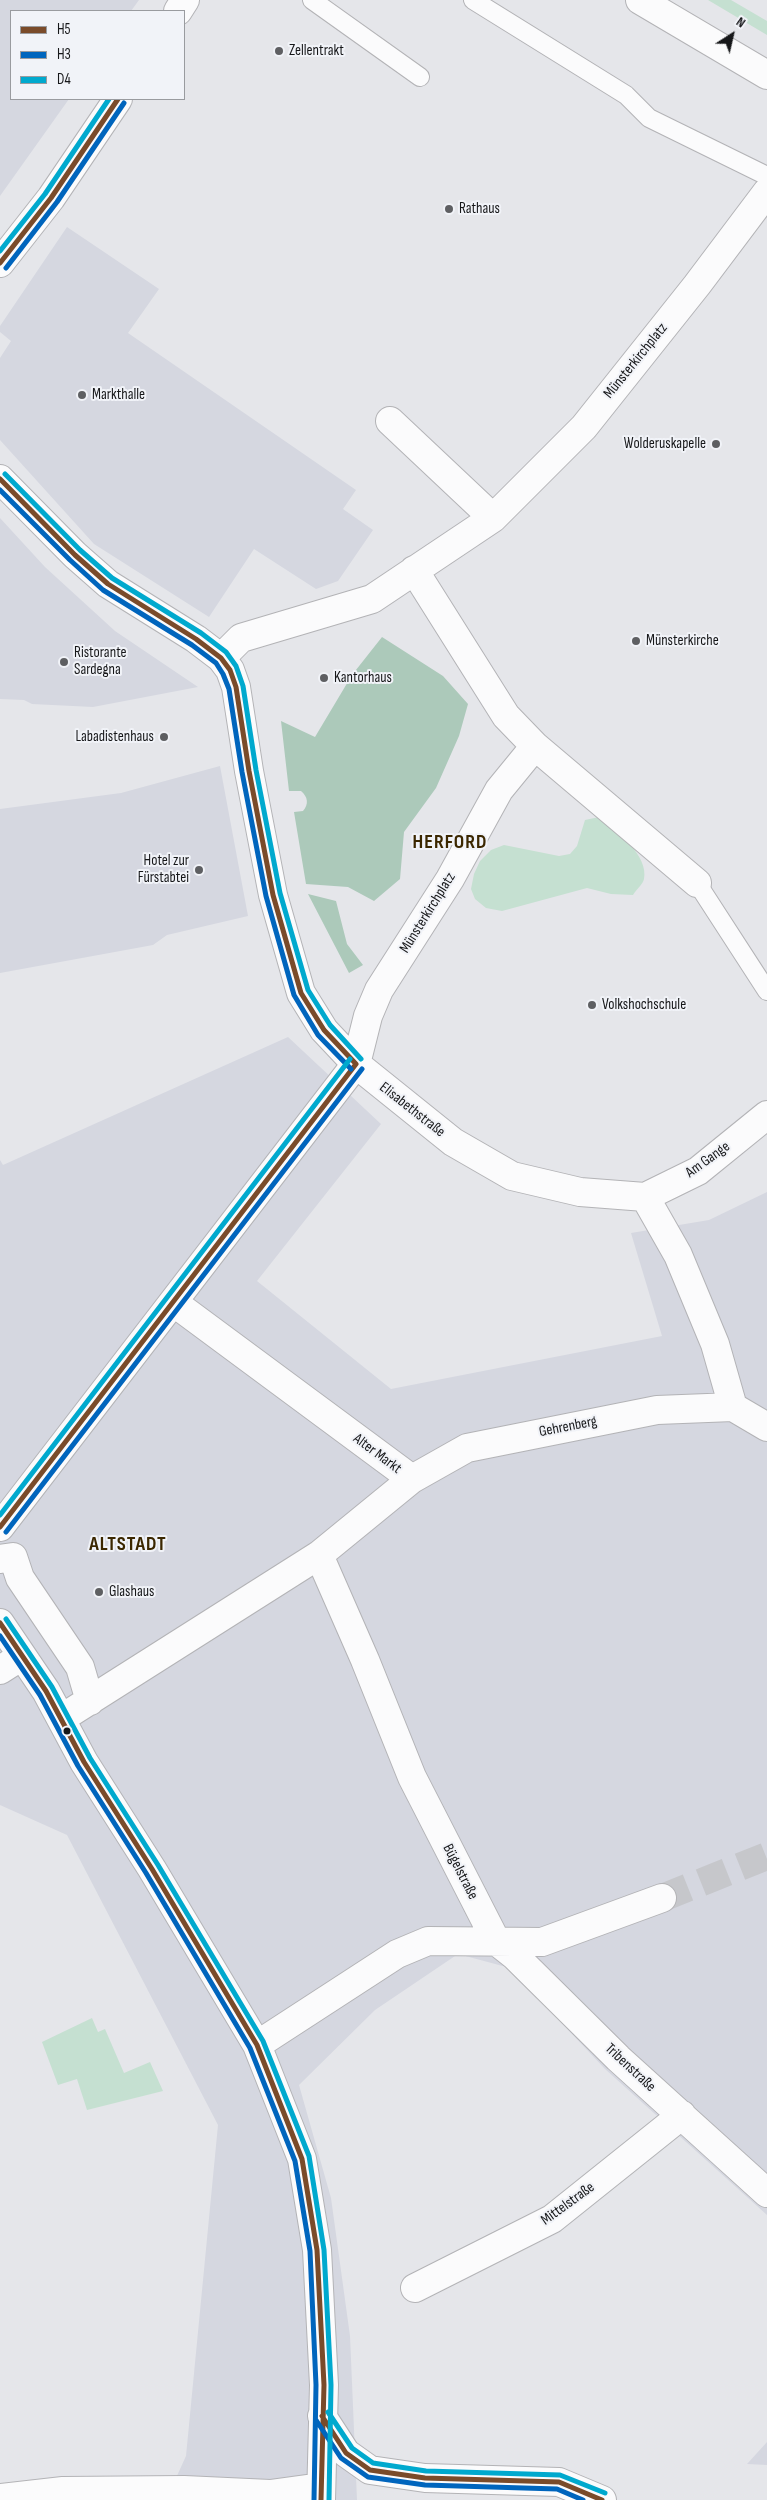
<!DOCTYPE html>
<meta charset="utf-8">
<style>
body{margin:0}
#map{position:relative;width:767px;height:2500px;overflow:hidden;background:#e5e6ea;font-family:"Sofia Sans Condensed",sans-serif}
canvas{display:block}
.legend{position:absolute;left:10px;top:10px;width:175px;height:90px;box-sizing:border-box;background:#f1f3f8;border:1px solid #999b9f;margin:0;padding:6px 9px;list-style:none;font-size:15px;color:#161719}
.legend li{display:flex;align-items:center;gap:10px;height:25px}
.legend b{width:25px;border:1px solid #999b9f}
.north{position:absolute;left:707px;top:10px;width:50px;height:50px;-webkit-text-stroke:4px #f1f3f8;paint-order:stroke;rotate:35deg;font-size:14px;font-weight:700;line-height:20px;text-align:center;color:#161719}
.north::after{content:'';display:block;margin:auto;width:18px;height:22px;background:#161719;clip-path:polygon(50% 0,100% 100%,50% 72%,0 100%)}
</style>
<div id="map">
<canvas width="767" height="2500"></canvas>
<ul class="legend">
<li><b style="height:6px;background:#7a4b2a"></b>H5</li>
<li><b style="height:6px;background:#0065bd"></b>H3</li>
<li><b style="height:6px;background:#00a9ce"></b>D4</li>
</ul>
<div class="north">N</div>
</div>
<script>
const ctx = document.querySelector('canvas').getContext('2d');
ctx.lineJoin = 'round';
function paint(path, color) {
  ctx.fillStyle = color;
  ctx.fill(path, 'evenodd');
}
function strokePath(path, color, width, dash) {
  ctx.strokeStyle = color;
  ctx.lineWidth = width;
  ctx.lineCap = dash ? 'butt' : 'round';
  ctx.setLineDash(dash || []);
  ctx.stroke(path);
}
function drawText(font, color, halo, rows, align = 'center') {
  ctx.font = font + ' "Sofia Sans Condensed",sans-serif';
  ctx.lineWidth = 4;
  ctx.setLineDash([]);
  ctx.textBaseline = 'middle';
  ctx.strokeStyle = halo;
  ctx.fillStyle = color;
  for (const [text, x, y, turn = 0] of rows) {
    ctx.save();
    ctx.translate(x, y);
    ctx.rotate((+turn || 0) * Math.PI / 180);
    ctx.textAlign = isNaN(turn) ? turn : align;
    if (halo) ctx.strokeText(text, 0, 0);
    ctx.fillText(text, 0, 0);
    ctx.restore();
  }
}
paint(new Path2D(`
 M 0,0 L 139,0 L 131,11 L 11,11 L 11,99 L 69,99 L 0,196 Z
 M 67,227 L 159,289 L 128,333 L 356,490 L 343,509 L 373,530 L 338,581 L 316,589 L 254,549 L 209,617 L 94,544 L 0,440 L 0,358 L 11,341 L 0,332 L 0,326 Z
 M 0,518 L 45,567 L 115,631 L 198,687 L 93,707 L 32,704 L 24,700 L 0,699 Z
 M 220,766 L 248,916 L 167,935 L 153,945 L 0,973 L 0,809 L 121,793 Z
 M 288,1037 L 381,1124 L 257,1281 L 391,1389 L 662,1336 L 631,1233 L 709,1220 L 767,1192 L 767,2215 L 605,2069 L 510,1968 L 458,1954 L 375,2010 L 299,2085 L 331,2198 L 350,2336 L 357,2500 L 166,2500 L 186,2456 L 218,2125 L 67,1835 L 0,1805 L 0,1160 L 3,1165 Z
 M 767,2442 L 767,2465 L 747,2464 Z`), '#d5d7e0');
paint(new Path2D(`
 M 708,0 L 731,0 L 767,21 L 767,35 Z
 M 599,817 C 616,829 649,856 644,879 C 643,884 636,890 633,895 L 611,894 L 587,888 L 502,911 L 486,908 L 475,899 L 471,889 L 474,874 L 480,861 L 491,850 L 504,845 L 559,856 L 570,854 L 577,846 L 585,820 Z
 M 92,2018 L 98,2032 L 105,2029 L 124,2073 L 150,2062 L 163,2091 L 87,2110 L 77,2079 L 58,2085 L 42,2042 Z`), '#c5e0d1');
paint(new Path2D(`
 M 382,637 L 443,676 L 468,704 L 459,736 L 436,788 L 404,832 L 400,879 L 374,901 L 348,887 L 306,884 L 294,812 L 303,811 C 309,804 308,797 301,791 L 289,791 L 281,721 L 315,737 L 352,675 Z
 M 308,894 L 336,901 L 347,944 L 363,965 L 349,973 Z`), '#acc9ba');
strokePath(new Path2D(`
 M 662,1898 L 767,1856`), '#c6c7cb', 28, [28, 14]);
const lane = new Path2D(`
 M 312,0 L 420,77
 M 473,0 L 626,95 L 649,118 L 767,176
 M 697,883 L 767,991`);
const street = new Path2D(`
 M 178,11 L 185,0
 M 0,263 L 51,198 L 118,99
 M 390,421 L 493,518
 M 0,479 L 75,555 L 108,584 L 196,639 L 221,658 L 230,670 L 236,687 L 249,771 L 273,895 L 301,993 L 324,1030 L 356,1064 L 453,1142 L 512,1176 L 580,1192 L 645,1197
 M 414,570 L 506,716 L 535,746 L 697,883
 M 221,658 L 241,638 L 372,599 L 493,518 L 584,427 L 697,285 L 767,192
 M 645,1197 L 678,1255 L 715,1344 L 733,1407
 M 645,1197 L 698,1171 L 767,1115
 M 173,1302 L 412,1479
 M 0,1527 L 356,1064 L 368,1016 L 379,990 L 450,879 L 499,790 L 535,746
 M 319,1555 L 365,1660 L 412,1777 L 496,1941 L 515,1956 L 618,2058 L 767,2193
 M 0,1559 L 13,1557 L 20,1578 L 80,1667 L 90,1701
 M 0,1623 L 46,1691 L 84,1762 L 152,1869 L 257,2045 L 302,2159 L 317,2250 L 324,2385 L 321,2500
 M 0,1670 L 22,1656
 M 62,1718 L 319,1555 L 412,1479 L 467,1448 L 657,1410 L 733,1407 L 767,1427
 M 257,2045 L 397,1954 L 428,1941 L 542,1942 L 662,1898
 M 415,2288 L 552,2219 L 682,2115
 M 322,2416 L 346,2453 L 370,2470 L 425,2478 L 559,2482 L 602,2500
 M 0,2498 L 63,2491 L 184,2490 L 270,2494 L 321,2487`);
const secondary = new Path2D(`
 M 640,0 L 767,75`);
strokePath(lane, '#b3b3b6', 20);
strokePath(street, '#b3b3b6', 30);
strokePath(secondary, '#b3b3b6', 30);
strokePath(lane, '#fbfbfc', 18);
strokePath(street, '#fbfbfc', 28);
strokePath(secondary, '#fbfbfc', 28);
strokePath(new Path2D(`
 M 0,263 L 51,198 L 118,99
 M 0,479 L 75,555 L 108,584 L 196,639 L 221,658 L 230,670 L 236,687 L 249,771 L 273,895 L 301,993 L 324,1030 L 356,1064
 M 0,1527 L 356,1064
 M 0,1623 L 46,1691 L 84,1762 L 152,1869 L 257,2045 L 302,2159 L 317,2250 L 324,2385 L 321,2500
 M 322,2416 L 346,2453 L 370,2470 L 425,2478 L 559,2482 L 602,2500`), '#7a4b2a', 5);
strokePath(new Path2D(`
 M 6,268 L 57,202 L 124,103
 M 0,490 L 70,560 L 103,590 L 192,645 L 216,663 L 223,674 L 229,689 L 242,772 L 266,896 L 294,995 L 318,1035 L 351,1069
 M 6,1532 L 362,1069
 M 0,1636 L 40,1695 L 78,1766 L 146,1873 L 250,2048 L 295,2161 L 310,2251 L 316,2385 L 314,2500
 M 316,2420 L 341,2458 L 368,2477 L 425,2485 L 557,2489 L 583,2500`), '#0065bd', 5);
strokePath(new Path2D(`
 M 0,251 L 45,194 L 109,99
 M 5,474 L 80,550 L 112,578 L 201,633 L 226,652 L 236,666 L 243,686 L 256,770 L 280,893 L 308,990 L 330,1025 L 361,1059
 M 0,1515 L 350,1059
 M 6,1619 L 52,1687 L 90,1758 L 158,1865 L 263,2041 L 309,2156 L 324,2250 L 331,2385 L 329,2500
 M 328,2412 L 352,2448 L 373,2463 L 426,2471 L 560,2475 L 605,2493`), '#00a9ce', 5);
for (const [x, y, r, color] of [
 [279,51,5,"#5e5f62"],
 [449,209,5,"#5e5f62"],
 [82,395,5,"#5e5f62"],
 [716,444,5,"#5e5f62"],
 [636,641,5,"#5e5f62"],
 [64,662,5,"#5e5f62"],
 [324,678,5,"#5e5f62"],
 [164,737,5,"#5e5f62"],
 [199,870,5,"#5e5f62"],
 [592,1005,5,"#5e5f62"],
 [99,1592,5,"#5e5f62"],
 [67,1731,4.5,"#161719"]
]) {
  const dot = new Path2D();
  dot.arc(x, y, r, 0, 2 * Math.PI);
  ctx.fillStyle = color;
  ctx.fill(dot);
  strokePath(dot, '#f1f3f8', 2);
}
drawText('15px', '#161719', '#f1f3f8', [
 ["Zellentrakt",289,51],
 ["Rathaus",459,209],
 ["Markthalle",92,395],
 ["Wolderuskapelle",706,444,"right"],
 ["Münsterkirche",646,641],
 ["Ristorante",74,653],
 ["Sardegna",74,670],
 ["Kantorhaus",334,678],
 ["Labadistenhaus",154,737,"right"],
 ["Hotel zur",189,861,"right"],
 ["Fürstabtei",189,878,"right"],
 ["Volkshochschule",602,1005],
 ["Glashaus",109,1592]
], 'left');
drawText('15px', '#161719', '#f1f3f8', [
 ["Münsterkirchplatz",636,361,-51],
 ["Münsterkirchplatz",428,913,-58],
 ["Elisabethstraße",412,1110,38],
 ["Am Gange",708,1160,-36],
 ["Gehrenberg",568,1427,-11],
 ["Alter Markt",377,1454,37],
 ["Bügelstraße",460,1872,63],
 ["Tribenstraße",630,2068,43],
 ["Mittelstraße",568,2204,-36]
]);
ctx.letterSpacing = '1px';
drawText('bold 20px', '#3b2700', '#f1f3f8', [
 ["HERFORD",450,843],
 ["ALTSTADT",128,1545]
]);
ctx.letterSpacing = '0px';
</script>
